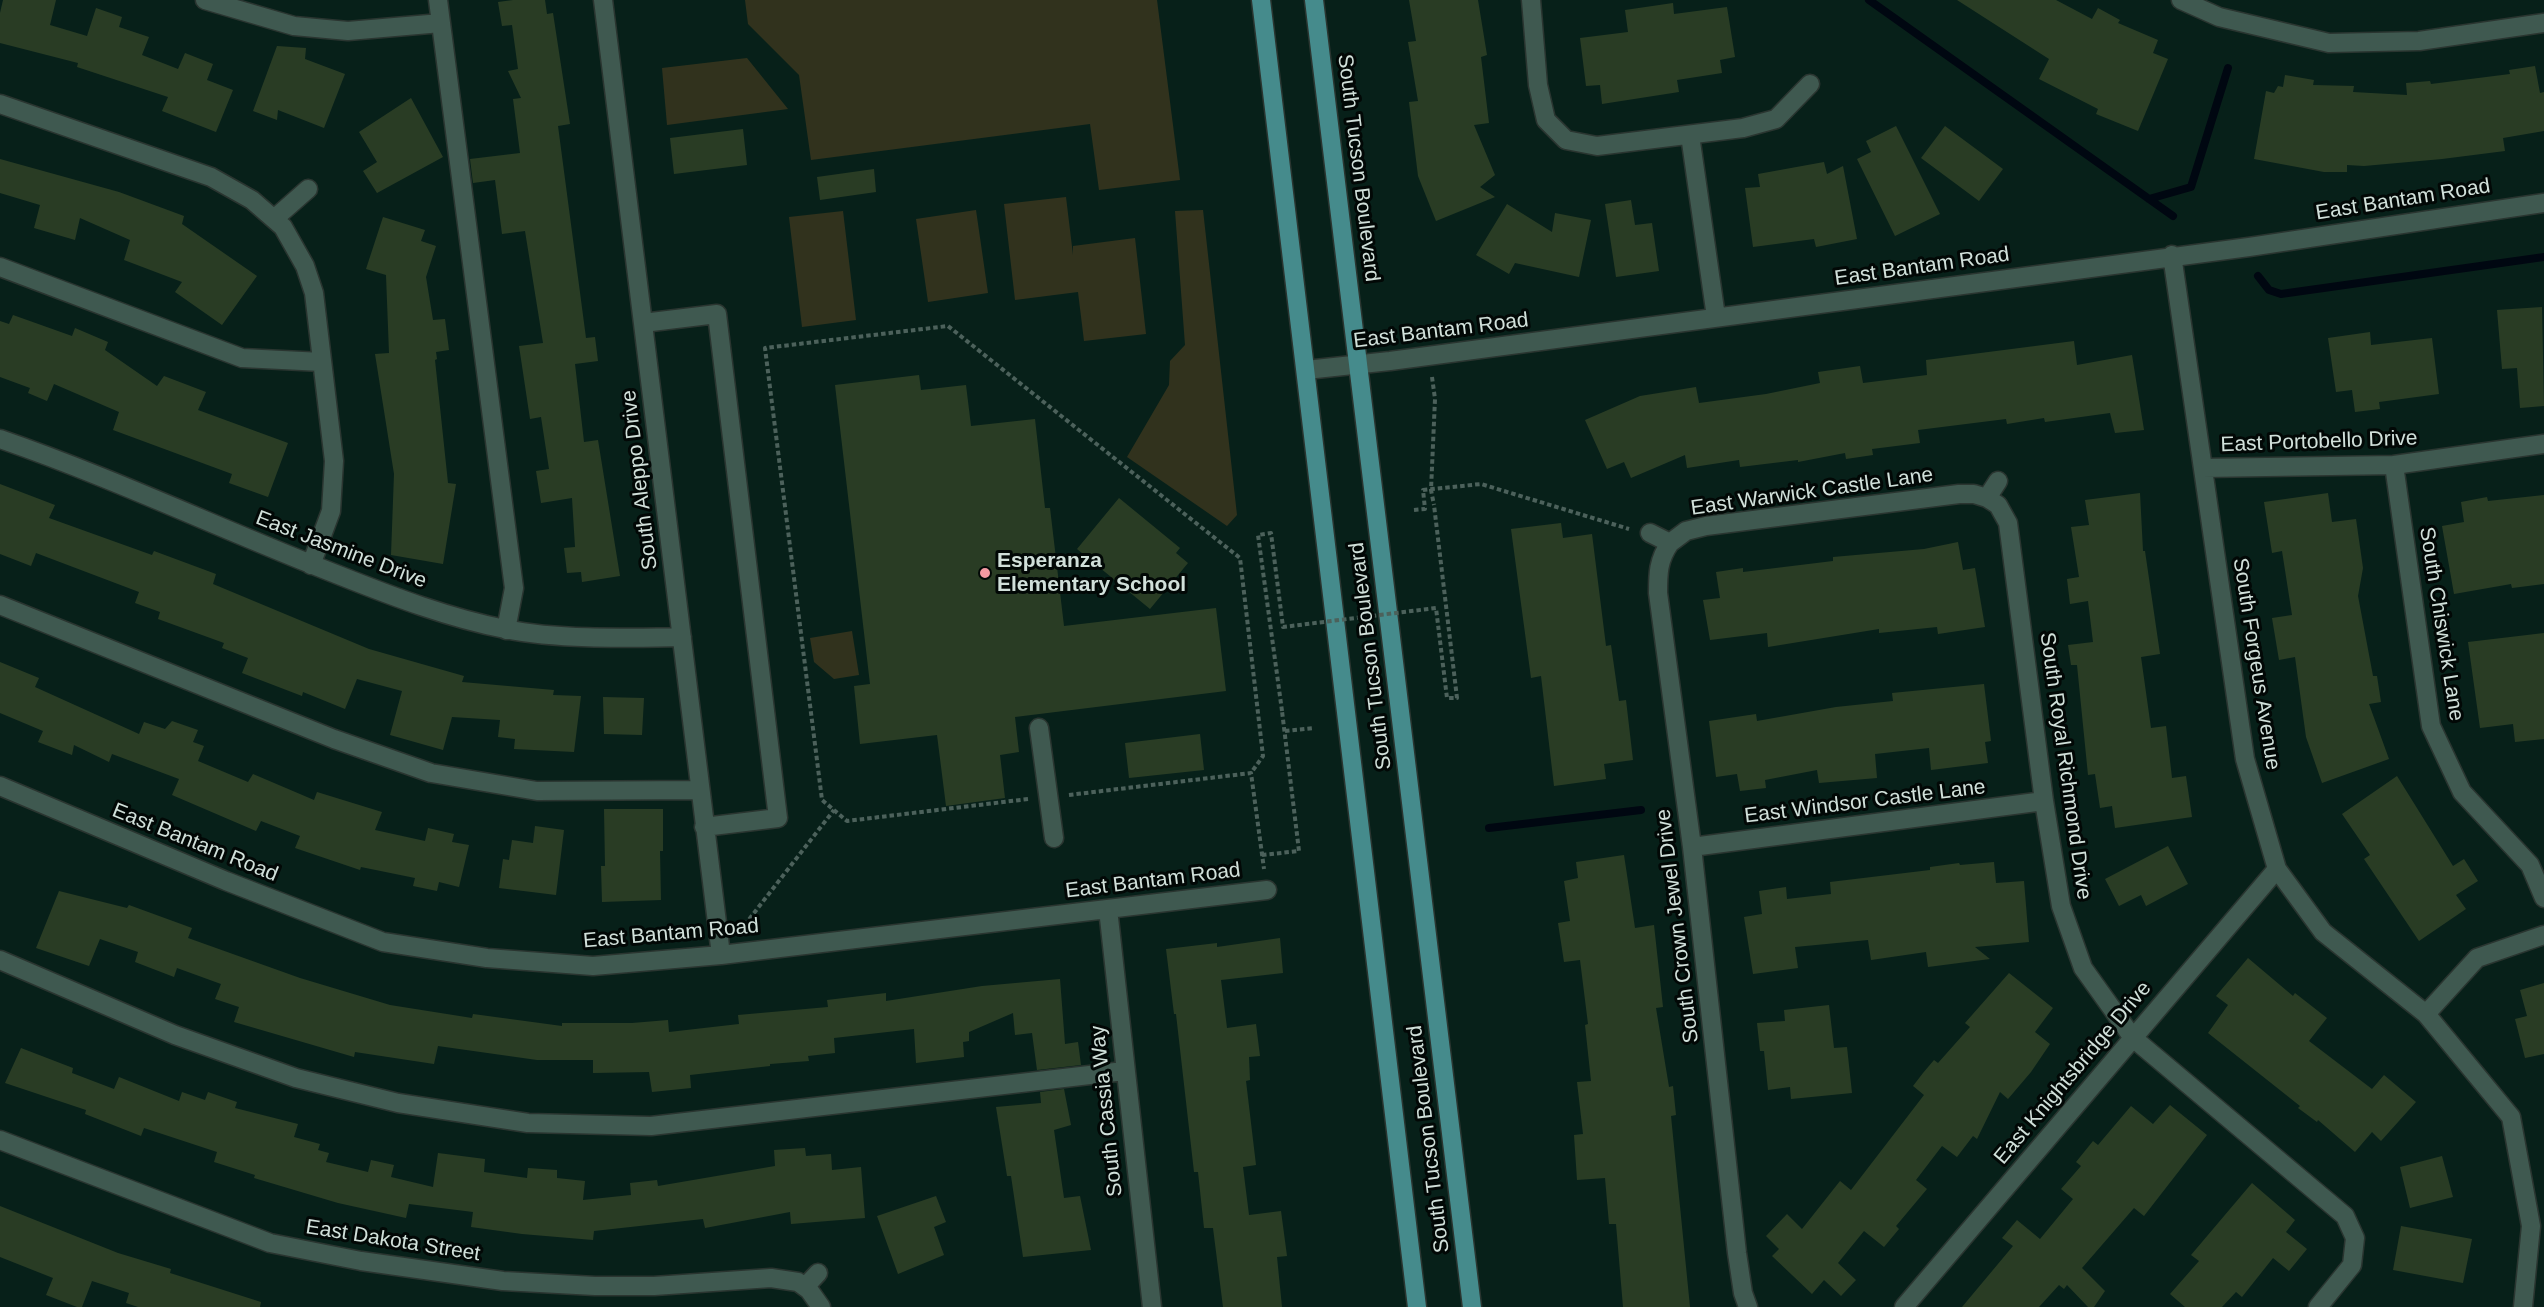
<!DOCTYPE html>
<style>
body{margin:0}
canvas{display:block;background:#072019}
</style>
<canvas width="2544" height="1307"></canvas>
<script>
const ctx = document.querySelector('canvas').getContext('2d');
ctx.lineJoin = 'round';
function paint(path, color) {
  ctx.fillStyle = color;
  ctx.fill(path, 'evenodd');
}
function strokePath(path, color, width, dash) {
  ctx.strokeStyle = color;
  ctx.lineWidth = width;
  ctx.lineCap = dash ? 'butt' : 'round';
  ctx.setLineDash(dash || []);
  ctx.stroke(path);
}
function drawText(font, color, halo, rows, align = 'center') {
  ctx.font = font + ' Helvetica,sans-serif';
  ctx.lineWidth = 6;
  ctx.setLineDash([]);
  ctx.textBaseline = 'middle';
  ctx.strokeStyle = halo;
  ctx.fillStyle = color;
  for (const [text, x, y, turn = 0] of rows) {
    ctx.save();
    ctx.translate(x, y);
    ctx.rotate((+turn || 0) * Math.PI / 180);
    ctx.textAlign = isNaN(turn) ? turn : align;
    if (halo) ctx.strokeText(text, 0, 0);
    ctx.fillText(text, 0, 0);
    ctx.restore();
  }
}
paint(new Path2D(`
 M 745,0 L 1157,0 L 1180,180 L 1099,190 L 1090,124 L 811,160 L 799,75 L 748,24 Z
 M 747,58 L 788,109 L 667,125 L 662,68 Z
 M 1066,197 L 1073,255 L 1073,246 L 1135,238 L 1146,334 L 1084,341 L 1078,292 L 1015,300 L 1004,204 Z
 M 976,210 L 988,293 L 928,302 L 916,219 Z
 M 1203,210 L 1237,515 L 1227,526 L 1127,457 L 1169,385 L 1170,361 L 1185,345 L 1175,211 Z
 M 843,211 L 856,320 L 802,327 L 789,217 Z
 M 852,631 L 859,675 L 834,679 L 814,662 L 810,638 Z`), '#31321d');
strokePath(new Path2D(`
 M 1869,0 L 2173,216
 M 2149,199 L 2191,187 L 2228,68
 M 2258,276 L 2269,290 L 2281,294 L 2544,257
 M 1489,828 L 1641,810`), '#000711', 8);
paint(new Path2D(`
 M 3,0 L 56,0 L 50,25 L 87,36 L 96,8 L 122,17 L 119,27 L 149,37 L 142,55 L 178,69 L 185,53 L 213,64 L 207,80 L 233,90 L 216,132 L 162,111 L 168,97 L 77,67 L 78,63 L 0,43 L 0,13 Z
 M 513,0 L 545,0 L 547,14 L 553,13 L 570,124 L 558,126 L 586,338 L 595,337 L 598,361 L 575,364 L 584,442 L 598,440 L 620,576 L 582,582 L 581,572 L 567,573 L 564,548 L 575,547 L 572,498 L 541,503 L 536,471 L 549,469 L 541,417 L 530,419 L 519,346 L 543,343 L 525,231 L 502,234 L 495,180 L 473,183 L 470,159 L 520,153 L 513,99 L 521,98 L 508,71 L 518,69 L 512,25 L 502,26 L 498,2 Z
 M 1409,0 L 1478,0 L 1487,55 L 1481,57 L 1489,123 L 1474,125 L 1495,175 L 1480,187 L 1495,197 L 1436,221 L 1418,176 L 1409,102 L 1418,101 L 1408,42 L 1416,41 Z
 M 1957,0 L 2056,0 L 2092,19 L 2098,8 L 2120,20 L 2118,23 L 2158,40 L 2153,53 L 2168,59 L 2138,131 L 2096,114 L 2098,109 L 2039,79 L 2049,59 Z
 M 1673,3 L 1674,14 L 1727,7 L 1735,57 L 1720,60 L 1722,73 L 1677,80 L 1679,92 L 1602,104 L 1600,85 L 1586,86 L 1580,38 L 1628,32 L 1625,10 Z
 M 277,46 L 306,48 L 305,59 L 345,74 L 324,128 L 278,110 L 277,120 L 253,111 Z
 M 2535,66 L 2540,93 L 2544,92 L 2544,131 L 2503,138 L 2505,151 L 2442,159 L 2364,166 L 2347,165 L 2347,172 L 2324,172 L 2254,159 L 2266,91 L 2274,93 L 2278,86 L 2283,87 L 2285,75 L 2314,80 L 2313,85 L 2354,86 L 2353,92 L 2407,95 L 2406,83 L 2430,81 L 2431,84 L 2510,74 L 2509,70 Z
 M 411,98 L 443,157 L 377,193 L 363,171 L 377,162 L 359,132 Z
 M 1896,126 L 1940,214 L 1895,236 L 1857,159 L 1871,152 L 1866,141 Z
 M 1945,126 L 2003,169 L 1979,201 L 1921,158 Z
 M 743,129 L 747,165 L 674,174 L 670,138 Z
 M 0,159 L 119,192 L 184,216 L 182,224 L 257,276 L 222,325 L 175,292 L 182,282 L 124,260 L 130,240 L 80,218 L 75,240 L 34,228 L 40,205 L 0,193 Z
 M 1824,162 L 1827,174 L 1843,166 L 1857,239 L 1816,247 L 1814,239 L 1753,247 L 1745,188 L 1760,187 L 1758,174 Z
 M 874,169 L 876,192 L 820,200 L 817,177 Z
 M 1631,200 L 1635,225 L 1652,223 L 1659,271 L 1616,277 L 1605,204 Z
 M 1507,204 L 1552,232 L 1555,213 L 1591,220 L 1579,277 L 1515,263 L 1509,274 L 1476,255 Z
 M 383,217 L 425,230 L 421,241 L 436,246 L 426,277 L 433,320 L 445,319 L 449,350 L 436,352 L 437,359 L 435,360 L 448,483 L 456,484 L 443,564 L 391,555 L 394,474 L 375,354 L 389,353 L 386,275 L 366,269 Z
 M 2542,307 L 2544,406 L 2520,408 L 2517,368 L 2502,369 L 2497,310 Z
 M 13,315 L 72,336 L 75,328 L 108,342 L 105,350 L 157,386 L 164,376 L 206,392 L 198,410 L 288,443 L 268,497 L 229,483 L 232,474 L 113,430 L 119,412 L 54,384 L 47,401 L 28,393 L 30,388 L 0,377 L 0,321 L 9,324 Z
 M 2370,332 L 2371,345 L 2432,338 L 2439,394 L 2379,402 L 2380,409 L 2355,412 L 2352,390 L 2336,392 L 2328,338 Z
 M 2074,341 L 2077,365 L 2132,355 L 2144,430 L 2115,433 L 2110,413 L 2045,422 L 2044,418 L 2007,424 L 2006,419 L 1918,430 L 1920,443 L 1872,449 L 1873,455 L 1846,459 L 1845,453 L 1798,462 L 1798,460 L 1740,467 L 1739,460 L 1687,468 L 1685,455 L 1631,478 L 1624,462 L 1607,469 L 1585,420 L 1640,396 L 1696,387 L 1699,403 L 1766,394 L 1820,383 L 1818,372 L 1860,366 L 1863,383 L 1927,375 L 1926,360 Z
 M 919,375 L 921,390 L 966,385 L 971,426 L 1035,419 L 1045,508 L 1050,508 L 1064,626 L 1216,608 L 1226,691 L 1015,717 L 1019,752 L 1000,755 L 1005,798 L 946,806 L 937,735 L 860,744 L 854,686 L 870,684 L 835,385 Z
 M 0,484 L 55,505 L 49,518 L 152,555 L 154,551 L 216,574 L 213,584 L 369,649 L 464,676 L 462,682 L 554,690 L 553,695 L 581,696 L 574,752 L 514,749 L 515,739 L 498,737 L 500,720 L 452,717 L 443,750 L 390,735 L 402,691 L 357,679 L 345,709 L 303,692 L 302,696 L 242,673 L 248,658 L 222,648 L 224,643 L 158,619 L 160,612 L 135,603 L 139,592 L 36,553 L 31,566 L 0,554 Z
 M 2140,493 L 2143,551 L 2145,551 L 2160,654 L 2141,657 L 2151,728 L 2166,726 L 2172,778 L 2186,776 L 2192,817 L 2115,828 L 2112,806 L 2100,808 L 2095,774 L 2088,775 L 2077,665 L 2071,665 L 2068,645 L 2093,642 L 2088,601 L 2070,604 L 2067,579 L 2079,577 L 2071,527 L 2089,525 L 2085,500 Z
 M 2328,493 L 2332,522 L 2356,519 L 2363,568 L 2358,596 L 2373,676 L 2377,676 L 2381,702 L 2369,704 L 2389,759 L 2322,783 L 2306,737 L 2295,657 L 2279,660 L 2272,618 L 2292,615 L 2282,551 L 2272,553 L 2264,502 Z
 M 2544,495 L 2544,584 L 2512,588 L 2511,584 L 2454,594 L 2442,526 L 2464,522 L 2461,502 L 2487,497 L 2488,501 Z
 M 1119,498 L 1180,548 L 1176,553 L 1188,563 L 1150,609 L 1077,549 Z
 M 1561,523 L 1563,538 L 1592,534 L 1606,646 L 1611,645 L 1619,701 L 1626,700 L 1633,760 L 1604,764 L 1606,779 L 1554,786 L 1541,676 L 1531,678 L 1511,529 Z
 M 1958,542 L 1963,570 L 1975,568 L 1985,627 L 1938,634 L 1937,627 L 1879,633 L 1879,629 L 1768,647 L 1767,633 L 1710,640 L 1703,600 L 1720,598 L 1716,572 L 1743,568 L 1743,572 L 1833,561 L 1833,557 L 1924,549 Z
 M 2544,633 L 2544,739 L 2515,742 L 2513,724 L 2480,728 L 2468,642 Z
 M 0,662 L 39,678 L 35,687 L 139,734 L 144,722 L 165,729 L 172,721 L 198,730 L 193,742 L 204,746 L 198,761 L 248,782 L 253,774 L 314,800 L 317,792 L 382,812 L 375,830 L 425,841 L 428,828 L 454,834 L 452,842 L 469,845 L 459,887 L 439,882 L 437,891 L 413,886 L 415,878 L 361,867 L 360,870 L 295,848 L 300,836 L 261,821 L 256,831 L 172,795 L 179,779 L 112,754 L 109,762 L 74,745 L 72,755 L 38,742 L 43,731 L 0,713 Z
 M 1984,684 L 1991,741 L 1985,742 L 1988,763 L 1931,770 L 1929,748 L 1875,754 L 1877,778 L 1819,783 L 1817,770 L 1765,780 L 1766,788 L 1740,791 L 1737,774 L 1716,777 L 1709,721 L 1756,714 L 1757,721 L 1836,707 L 1893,701 L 1892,693 Z
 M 603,697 L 644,698 L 642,735 L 604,734 Z
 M 1200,734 L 1204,770 L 1129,778 L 1125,743 Z
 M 2397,776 L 2453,866 L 2464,859 L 2478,881 L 2456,895 L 2466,909 L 2419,941 L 2364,859 L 2370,855 L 2342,814 Z
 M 604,809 L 663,809 L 663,851 L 660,851 L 661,900 L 602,902 L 601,866 L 605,866 Z
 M 535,826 L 564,830 L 556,895 L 499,888 L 503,859 L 509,860 L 512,840 L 533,843 Z
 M 2168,846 L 2188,884 L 2146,906 L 2141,895 L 2119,906 L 2105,879 Z
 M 1624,855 L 1635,928 L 1654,925 L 1663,1007 L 1656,1008 L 1669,1087 L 1673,1086 L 1676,1115 L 1671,1116 L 1690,1307 L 1623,1307 L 1616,1224 L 1609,1224 L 1605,1178 L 1577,1180 L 1574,1135 L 1583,1134 L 1577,1082 L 1591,1081 L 1585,1025 L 1588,1024 L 1580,960 L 1564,962 L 1558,923 L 1570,921 L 1564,881 L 1578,878 L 1576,862 Z
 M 1994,862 L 1996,883 L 2024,881 L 2029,942 L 1975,947 L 1990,959 L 1928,967 L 1926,952 L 1871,960 L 1868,940 L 1795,947 L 1798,968 L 1753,974 L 1744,917 L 1762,914 L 1759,891 L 1786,887 L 1787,899 L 1831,894 L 1830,882 L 1930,870 L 1930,867 L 1959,863 L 1960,865 Z
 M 59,891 L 127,908 L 129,905 L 192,928 L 188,938 L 300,978 L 390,1005 L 472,1018 L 473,1014 L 562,1026 L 562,1023 L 632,1023 L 668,1020 L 669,1032 L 739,1024 L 738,1015 L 828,1007 L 827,1000 L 886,993 L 886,1001 L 982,986 L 1060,979 L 1065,1044 L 1078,1042 L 1081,1065 L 1037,1070 L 1032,1033 L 1015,1035 L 1013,1013 L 969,1032 L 969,1041 L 963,1042 L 964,1057 L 916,1063 L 914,1029 L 834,1038 L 835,1053 L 808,1056 L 809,1061 L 770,1064 L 770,1066 L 690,1075 L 691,1088 L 652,1092 L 649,1072 L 593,1073 L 593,1060 L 537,1060 L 438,1046 L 434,1064 L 355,1052 L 354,1057 L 234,1022 L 239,1007 L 215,999 L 221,984 L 177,968 L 174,977 L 135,962 L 138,952 L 100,939 L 89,966 L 36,948 Z
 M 1280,938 L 1283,973 L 1221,980 L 1227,1028 L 1256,1024 L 1260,1056 L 1249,1057 L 1250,1080 L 1246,1081 L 1256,1165 L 1243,1167 L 1249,1215 L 1281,1211 L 1287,1256 L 1277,1257 L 1282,1307 L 1223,1307 L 1213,1228 L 1204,1228 L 1198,1172 L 1194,1172 L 1176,1014 L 1174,1014 L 1166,949 L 1217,943 L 1217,947 Z
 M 2248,958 L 2293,996 L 2295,993 L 2327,1018 L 2309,1041 L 2372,1089 L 2384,1075 L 2416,1102 L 2381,1141 L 2372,1132 L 2355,1152 L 2318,1120 L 2317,1122 L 2298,1108 L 2300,1106 L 2208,1033 L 2228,1005 L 2216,996 Z
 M 2009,973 L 2053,1008 L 2035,1032 L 2050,1044 L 2031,1072 L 2008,1099 L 2000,1092 L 1977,1139 L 1973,1136 L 1957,1157 L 1942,1146 L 1916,1180 L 1927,1189 L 1896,1226 L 1899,1229 L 1884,1247 L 1864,1231 L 1838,1263 L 1856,1280 L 1841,1296 L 1824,1280 L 1812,1294 L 1772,1256 L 1779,1249 L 1766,1236 L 1787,1214 L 1802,1229 L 1840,1181 L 1851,1190 L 1924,1095 L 1913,1086 L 1923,1073 L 1934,1060 L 1938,1063 L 1970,1027 L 1965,1023 Z
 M 2544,983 L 2544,1054 L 2525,1058 L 2515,1019 L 2527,1016 L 2520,990 Z
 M 1829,1005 L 1834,1048 L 1847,1047 L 1852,1093 L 1791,1099 L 1790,1087 L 1768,1090 L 1764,1051 L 1760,1051 L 1757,1023 L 1785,1021 L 1784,1010 Z
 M 21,1048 L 73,1068 L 72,1073 L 114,1089 L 119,1077 L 179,1101 L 182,1092 L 205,1100 L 208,1092 L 237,1102 L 235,1108 L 298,1124 L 294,1137 L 320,1144 L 318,1150 L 329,1153 L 326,1162 L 368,1172 L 371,1160 L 394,1165 L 391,1177 L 433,1187 L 438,1153 L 485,1159 L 484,1172 L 527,1178 L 528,1168 L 557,1170 L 557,1178 L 585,1181 L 583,1200 L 631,1195 L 630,1183 L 657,1180 L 658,1186 L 775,1166 L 774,1150 L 805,1148 L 806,1156 L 831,1154 L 832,1170 L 861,1167 L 865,1218 L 791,1224 L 790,1212 L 705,1228 L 703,1219 L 594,1231 L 593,1240 L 522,1234 L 471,1227 L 473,1212 L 409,1204 L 406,1218 L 338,1203 L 254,1178 L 255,1175 L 214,1162 L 217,1152 L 144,1128 L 141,1136 L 85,1114 L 86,1110 L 5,1083 Z
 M 1064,1089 L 1071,1125 L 1054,1130 L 1064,1198 L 1080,1196 L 1091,1250 L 1023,1257 L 1011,1176 L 1007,1176 L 996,1107 L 1041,1103 L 1040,1092 Z
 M 2170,1105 L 2207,1135 L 2144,1216 L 2134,1208 L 2082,1268 L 2105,1291 L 2094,1307 L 2088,1307 L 2067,1285 L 2064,1289 L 2059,1285 L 2039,1307 L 1962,1307 L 2013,1246 L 2002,1238 L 2017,1220 L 2040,1239 L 2073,1199 L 2061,1189 L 2081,1166 L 2076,1162 L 2093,1141 L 2098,1145 L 2131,1106 L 2153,1124 Z
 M 2442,1156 L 2453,1197 L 2410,1208 L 2400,1167 Z
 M 2252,1183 L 2295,1220 L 2286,1232 L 2307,1249 L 2289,1271 L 2273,1258 L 2242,1297 L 2236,1292 L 2222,1307 L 2185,1307 L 2170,1294 L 2199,1261 L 2191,1255 Z
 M 936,1196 L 946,1222 L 934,1227 L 944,1255 L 898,1274 L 877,1216 Z
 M 0,1206 L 118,1253 L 171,1269 L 170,1273 L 261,1302 L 260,1307 L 138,1307 L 126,1303 L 129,1293 L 92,1281 L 82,1307 L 77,1307 L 46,1295 L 53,1278 L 0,1257 Z
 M 2401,1226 L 2472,1239 L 2463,1283 L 2393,1270 Z`), '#293c24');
const minor = new Path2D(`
 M 205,0 L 294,26 L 348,31 L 441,23
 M 438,0 L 514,588 L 506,630
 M 603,0 L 721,955
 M 1531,0 L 1538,85 L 1546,120 L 1566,140 L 1597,146 L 1743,128 L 1776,119 L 1810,84
 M 2181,0 L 2219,17 L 2329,43 L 2419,41 L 2544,23
 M 0,104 L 211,177 L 252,200 L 283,227 L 305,266 L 314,293 L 334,461 L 331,511 L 311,565
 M 1690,135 L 1716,317
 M 274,219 L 308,189
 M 2172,255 L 2245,759 L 2277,869 L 2323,932 L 2426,1014 L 2511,1117 L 2531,1226 L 2523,1307
 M 0,267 L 242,358 L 322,362
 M 643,323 L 717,314 L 778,818 L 704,827
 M 1306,370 L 1390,361 L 2249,247 L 2544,203
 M 0,439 C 116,479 227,532 341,576 C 394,597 449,618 505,629 C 560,640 626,638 682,637
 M 2394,465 L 2431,726 L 2462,792 L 2530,865 L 2544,898
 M 2203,468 L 2394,465 L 2544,444
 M 1998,481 L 1987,498 L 1998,505 L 2008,523 L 2044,801 L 2061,906 L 2083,968 L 2133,1038 L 2345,1216 L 2355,1238 L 2352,1265 L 2318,1307
 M 1650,533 L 1670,543 L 1686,531 L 1706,526 L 1959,494 L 1974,494 L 1987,498
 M 1670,543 C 1658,560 1658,574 1658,593 L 1692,847 L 1737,1253 L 1743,1293 L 1748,1307
 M 0,605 L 334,739 L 431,773 L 537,791 L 700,790
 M 1039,728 L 1054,838
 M 0,786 L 226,881 L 383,942 L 487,958 L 593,966 L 721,955 L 1267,890
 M 1692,847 L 2044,801
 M 1108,909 L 1152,1307
 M 0,960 L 175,1035 L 296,1078 L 398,1103 L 528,1123 L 651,1126 L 1124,1071
 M 2426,1014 L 2477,958 L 2544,935
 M 0,1140 L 270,1243 L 361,1261 L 503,1281 L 595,1286 L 654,1286 L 771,1278 L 798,1282 L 809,1290 L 821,1307
 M 805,1287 L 818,1273
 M 1904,1307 L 2277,869`);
const major = new Path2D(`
 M 1261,0 L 1417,1307
 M 1314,0 L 1472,1307`);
strokePath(minor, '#2a3530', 21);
strokePath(major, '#2a3530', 21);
strokePath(new Path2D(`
 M 1432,377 L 1435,399 L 1431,490 L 1434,505
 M 1414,510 L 1425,509 L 1423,490 L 1481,484 L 1629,529
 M 1285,731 L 1314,728
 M 1069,795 L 1251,773 L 1264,869
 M 1028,799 L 847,821 L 822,800 L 765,348 L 948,326 L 1240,558 L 1263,756 L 1251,773
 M 1262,855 L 1299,851 L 1282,711
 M 740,931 L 834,810`), '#4c615b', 4, [4.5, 3]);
strokePath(minor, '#3f5950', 18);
strokePath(major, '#458b8c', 18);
strokePath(new Path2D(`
 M 1282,711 L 1258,535 L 1271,533 L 1283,627 L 1436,608 L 1447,698 L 1457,698 L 1434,505`), '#4c615b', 4, [4.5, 3]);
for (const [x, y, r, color] of [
 [985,573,6,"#f49aa2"]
]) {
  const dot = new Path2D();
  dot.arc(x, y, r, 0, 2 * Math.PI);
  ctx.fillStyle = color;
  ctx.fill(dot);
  strokePath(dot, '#020806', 2);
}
drawText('21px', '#d1e0da', '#020806', [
 ["South Tucson Boulevard",1358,168,83],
 ["East Bantam Road",2403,200,-9],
 ["East Bantam Road",1922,267,-8],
 ["East Bantam Road",1441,331,-7],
 ["East Portobello Drive",2319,442,-2],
 ["South Aleppo Drive",640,480,-97],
 ["East Warwick Castle Lane",1812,492,-8],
 ["East Jasmine Drive",341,550,21],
 ["South Chiswick Lane",2441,624,81],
 ["South Tucson Boulevard",1371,656,-97],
 ["South Forgeus Avenue",2256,664,81],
 ["South Royal Richmond Drive",2065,766,82],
 ["East Windsor Castle Lane",1865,802,-7],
 ["East Bantam Road",195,843,22],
 ["East Bantam Road",1153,881,-7],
 ["South Crown Jewel Drive",1678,926,-97],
 ["East Bantam Road",671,934,-5],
 ["East Knightsbridge Drive",2073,1073,-50],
 ["South Cassia Way",1107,1111,-96],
 ["South Tucson Boulevard",1429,1139,-97],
 ["East Dakota Street",393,1241,9]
]);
drawText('bold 21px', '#d1e0da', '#020806', [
 ["Esperanza",997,561],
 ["Elementary School",997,585]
], 'left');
</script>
